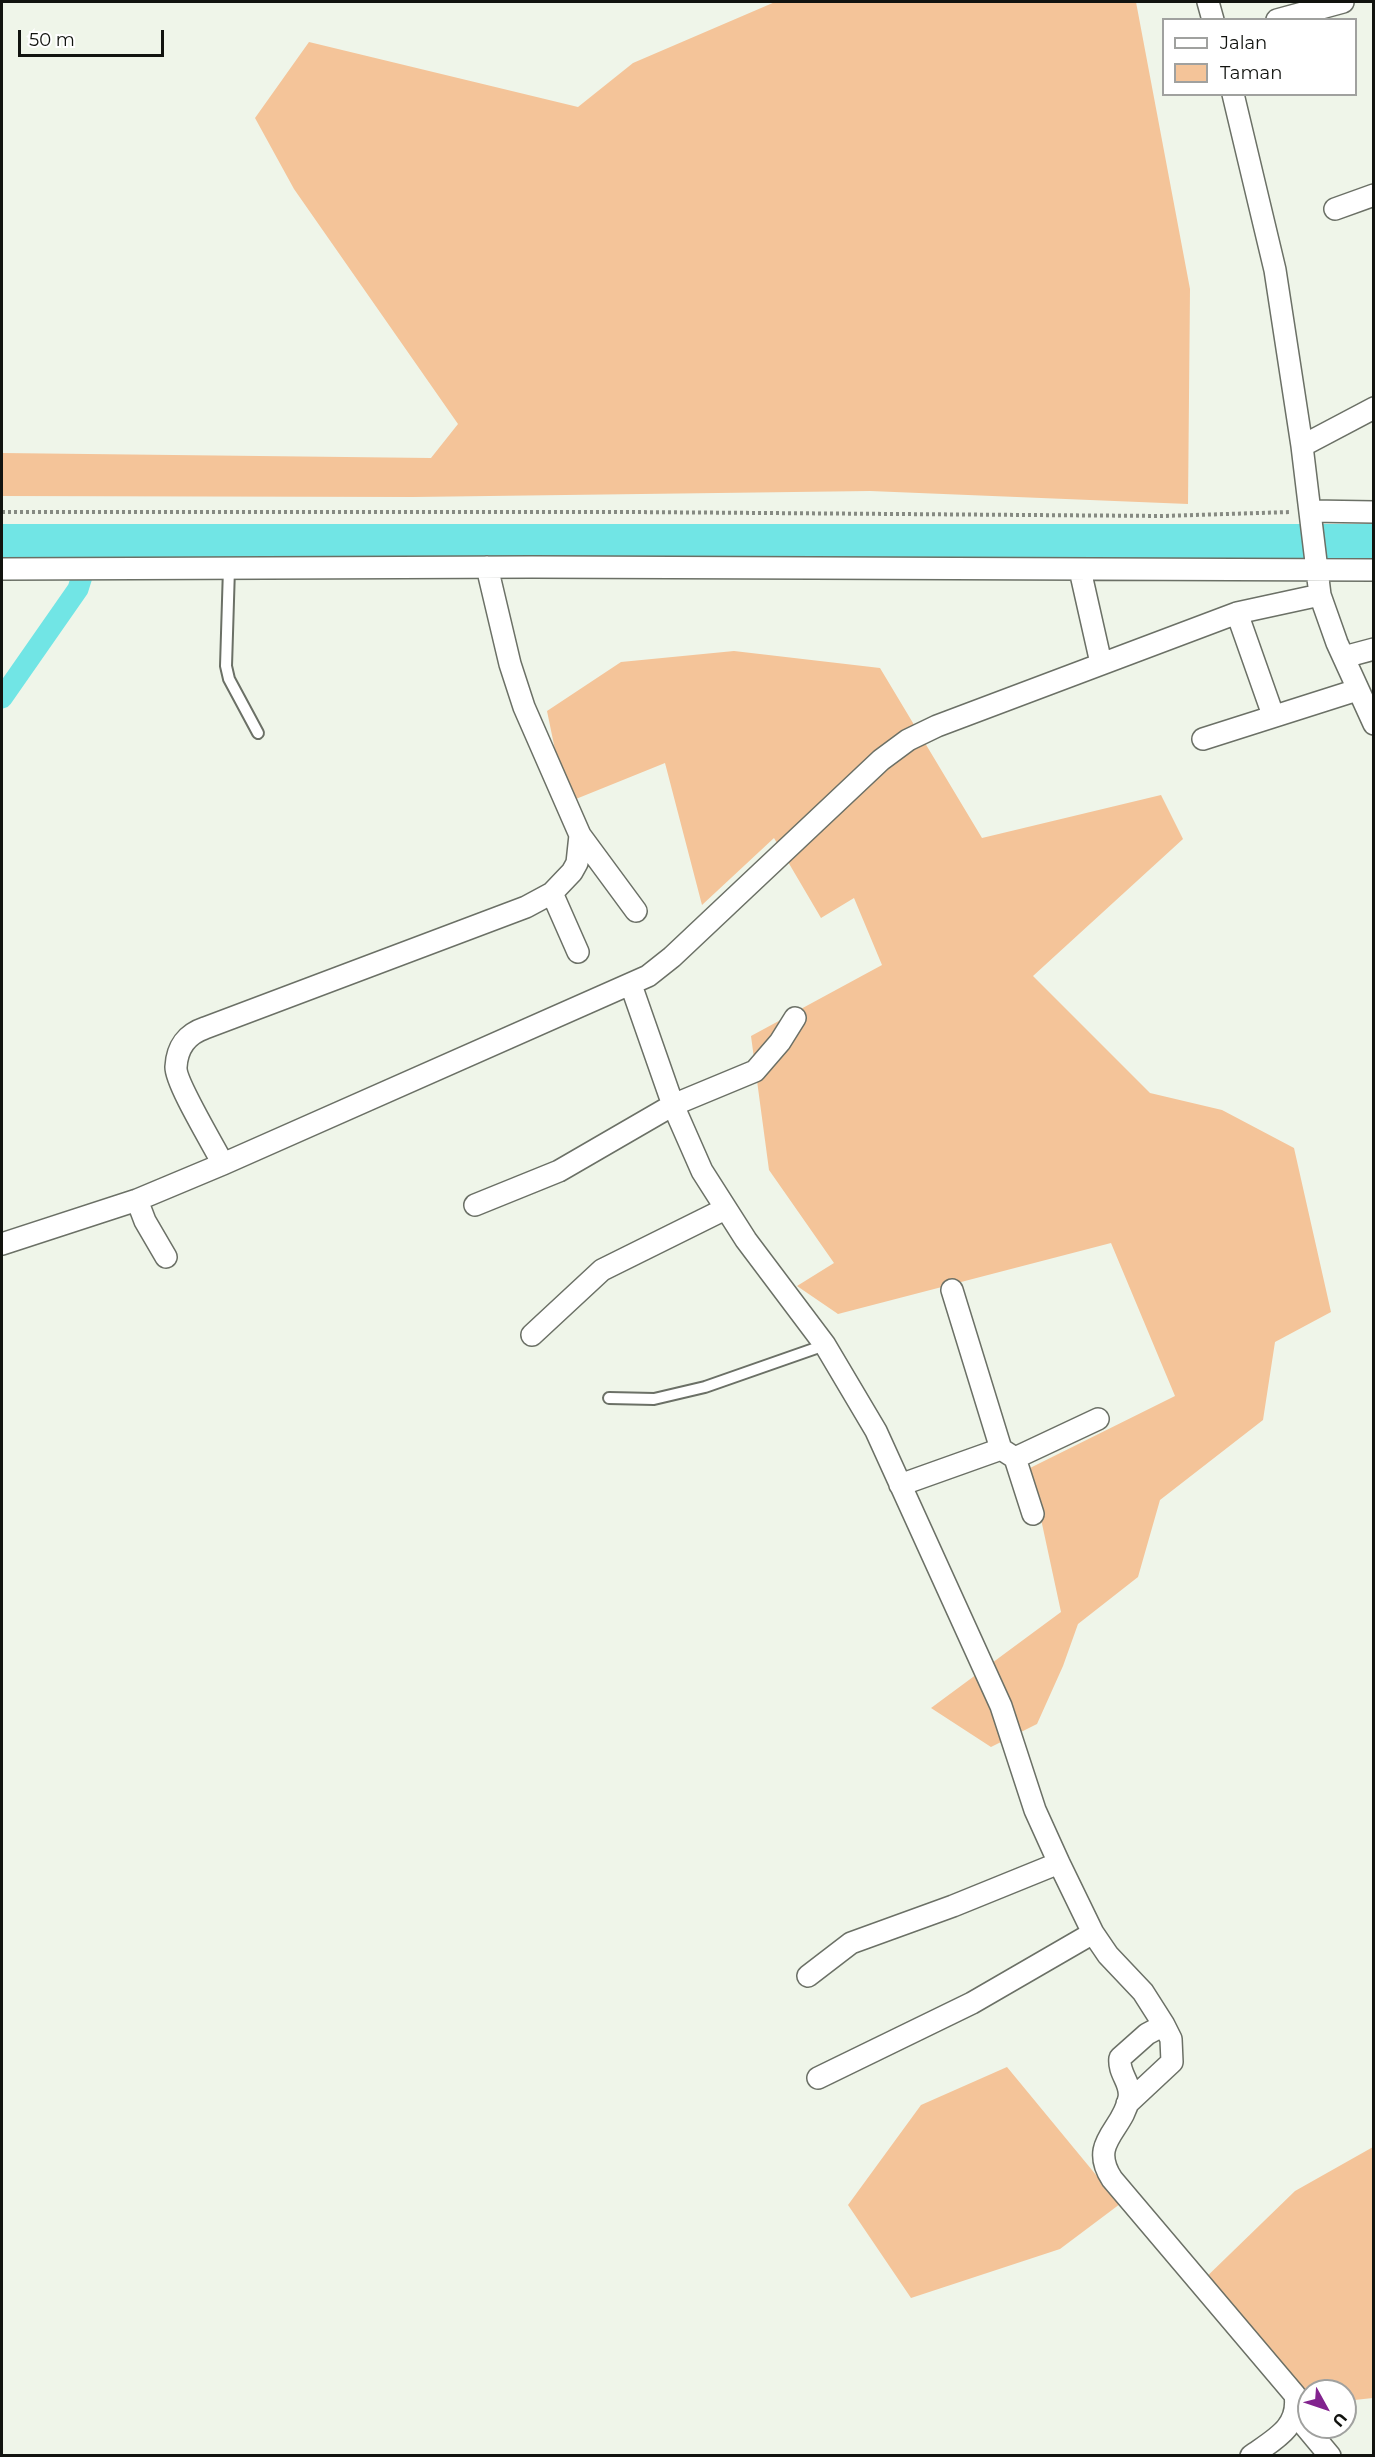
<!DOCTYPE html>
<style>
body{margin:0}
#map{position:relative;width:1375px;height:2457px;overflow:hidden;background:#eff5e9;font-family:Montserrat,sans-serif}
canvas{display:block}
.frame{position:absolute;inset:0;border:3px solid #11130f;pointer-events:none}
.legend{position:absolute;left:1162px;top:18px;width:195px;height:78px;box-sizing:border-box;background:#fff;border:2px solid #a0a19f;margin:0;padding:8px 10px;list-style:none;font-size:18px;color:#11130f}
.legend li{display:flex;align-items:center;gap:12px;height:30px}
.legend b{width:30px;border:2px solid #a0a19f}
.north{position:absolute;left:1297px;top:2379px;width:60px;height:60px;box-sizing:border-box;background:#fff;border:2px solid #a0a19f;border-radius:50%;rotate:130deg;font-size:16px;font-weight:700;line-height:24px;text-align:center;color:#11130f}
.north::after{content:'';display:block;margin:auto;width:21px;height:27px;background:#82238e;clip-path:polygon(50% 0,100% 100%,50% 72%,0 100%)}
.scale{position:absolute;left:18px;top:30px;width:146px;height:27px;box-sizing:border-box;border:3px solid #11130f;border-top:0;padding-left:8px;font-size:18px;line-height:21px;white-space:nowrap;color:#11130f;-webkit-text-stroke:4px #fff;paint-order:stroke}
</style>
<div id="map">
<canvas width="1375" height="2457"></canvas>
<div class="frame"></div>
<ul class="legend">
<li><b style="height:8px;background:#fff"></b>Jalan</li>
<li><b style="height:16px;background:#f4c499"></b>Taman</li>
</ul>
<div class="north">U</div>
<div class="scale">50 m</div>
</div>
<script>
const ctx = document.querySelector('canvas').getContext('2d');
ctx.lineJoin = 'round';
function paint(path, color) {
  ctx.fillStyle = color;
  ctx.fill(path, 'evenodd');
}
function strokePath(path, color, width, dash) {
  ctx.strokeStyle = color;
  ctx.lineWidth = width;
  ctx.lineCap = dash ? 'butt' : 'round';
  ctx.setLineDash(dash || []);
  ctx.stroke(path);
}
paint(new Path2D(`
 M 775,2 L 1136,2 L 1190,289 L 1188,504 L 870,491 L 413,497 L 2,496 L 2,453 L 431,458 L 458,424 L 294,189 L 255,118 L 309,42 L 578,107 L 633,63 Z
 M 734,651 L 880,668 L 982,838 L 1161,795 L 1183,839 L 1033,976 L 1150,1093 L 1222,1110 L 1294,1148 L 1331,1312 L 1275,1342 L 1263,1420 L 1160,1500 L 1138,1577 L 1078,1624 L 1063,1666 L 1037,1724 L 991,1747 L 931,1708 L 1061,1612 L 1030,1468 L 1175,1396 L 1111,1243 L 838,1314 L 797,1286 L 834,1263 L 769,1170 L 751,1036 L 882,965 L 854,898 L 821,918 L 774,838 L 702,905 L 665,763 L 566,803 L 547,711 L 621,662 Z
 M 1007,2067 L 1120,2204 L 1060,2249 L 911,2298 L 848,2205 L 921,2105 Z
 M 1373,2147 L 1373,2398 L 1345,2401 L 1345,2391 L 1309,2391 L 1309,2404 L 1297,2405 L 1197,2286 L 1295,2191 Z`), '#f4c499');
strokePath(new Path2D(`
 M 2,698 L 78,589 L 93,541`), '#71e5e5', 21);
strokePath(new Path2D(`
 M 2,541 L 1374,541`), '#71e5e5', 34);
const lane = new Path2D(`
 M 229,568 L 226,666 L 229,679 L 258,733
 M 609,1398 L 654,1399 L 705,1387 L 825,1345`);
const street = new Path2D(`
 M 1208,2 L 1213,20
 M 1277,20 L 1343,2
 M 1233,94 L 1275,270 L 1302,446 L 1320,595 L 1337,643 L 1374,724
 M 1335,209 L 1374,195
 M 1302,446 L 1374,408
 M 1311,511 L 1374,512
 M 2,569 L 532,567 L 1374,570
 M 1080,570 L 1101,663
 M 1237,613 L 1273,715
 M 1344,657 L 1374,649
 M 1203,739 L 1357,690
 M 580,835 L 636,911
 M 552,893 L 578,952
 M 631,985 L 673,1105 L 702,1171 L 746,1240 L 825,1345 L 876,1431 L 1001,1706 L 1035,1810 L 1059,1863 L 1093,1933 L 1108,1955 L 1143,1992 L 1164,2025 L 1147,2034 L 1120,2058 C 1118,2074 1132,2083 1129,2098 C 1123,2131 1088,2142 1112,2179 L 1295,2395 C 1300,2427 1275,2439 1251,2456
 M 223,1164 C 214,1146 175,1082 176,1067 C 177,1047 187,1034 205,1028 L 526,907 L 552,893 L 572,872 L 577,863 L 580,835 L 524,707 L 510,664 L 487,567
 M 137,1200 L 145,1221 L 166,1257
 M 475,1205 L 559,1171 L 673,1105 L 755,1071 L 780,1042 L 795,1018
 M 2,1244 L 137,1200 L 223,1164 L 648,976 L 672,957 L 881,760 L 908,740 L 937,726 L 1237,613 L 1320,595
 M 952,1290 L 1001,1449
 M 532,1335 L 602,1270 L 725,1209
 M 1015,1458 L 1098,1419
 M 900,1485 L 1001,1449 L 1015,1458 L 1033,1514
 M 808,1976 L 851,1943 L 953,1906 L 1059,1863
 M 818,2078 L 972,2003 L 1093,1933
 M 1127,2104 L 1172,2062 L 1171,2039 L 1164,2025
 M 1295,2414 L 1330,2456`);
strokePath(lane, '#6b7066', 14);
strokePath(street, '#6b7066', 24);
strokePath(new Path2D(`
 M 2,512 L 630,512 L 1162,516 L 1291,512`), '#868a82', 4, [3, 3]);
strokePath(lane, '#fff', 10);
strokePath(street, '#fff', 21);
</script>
